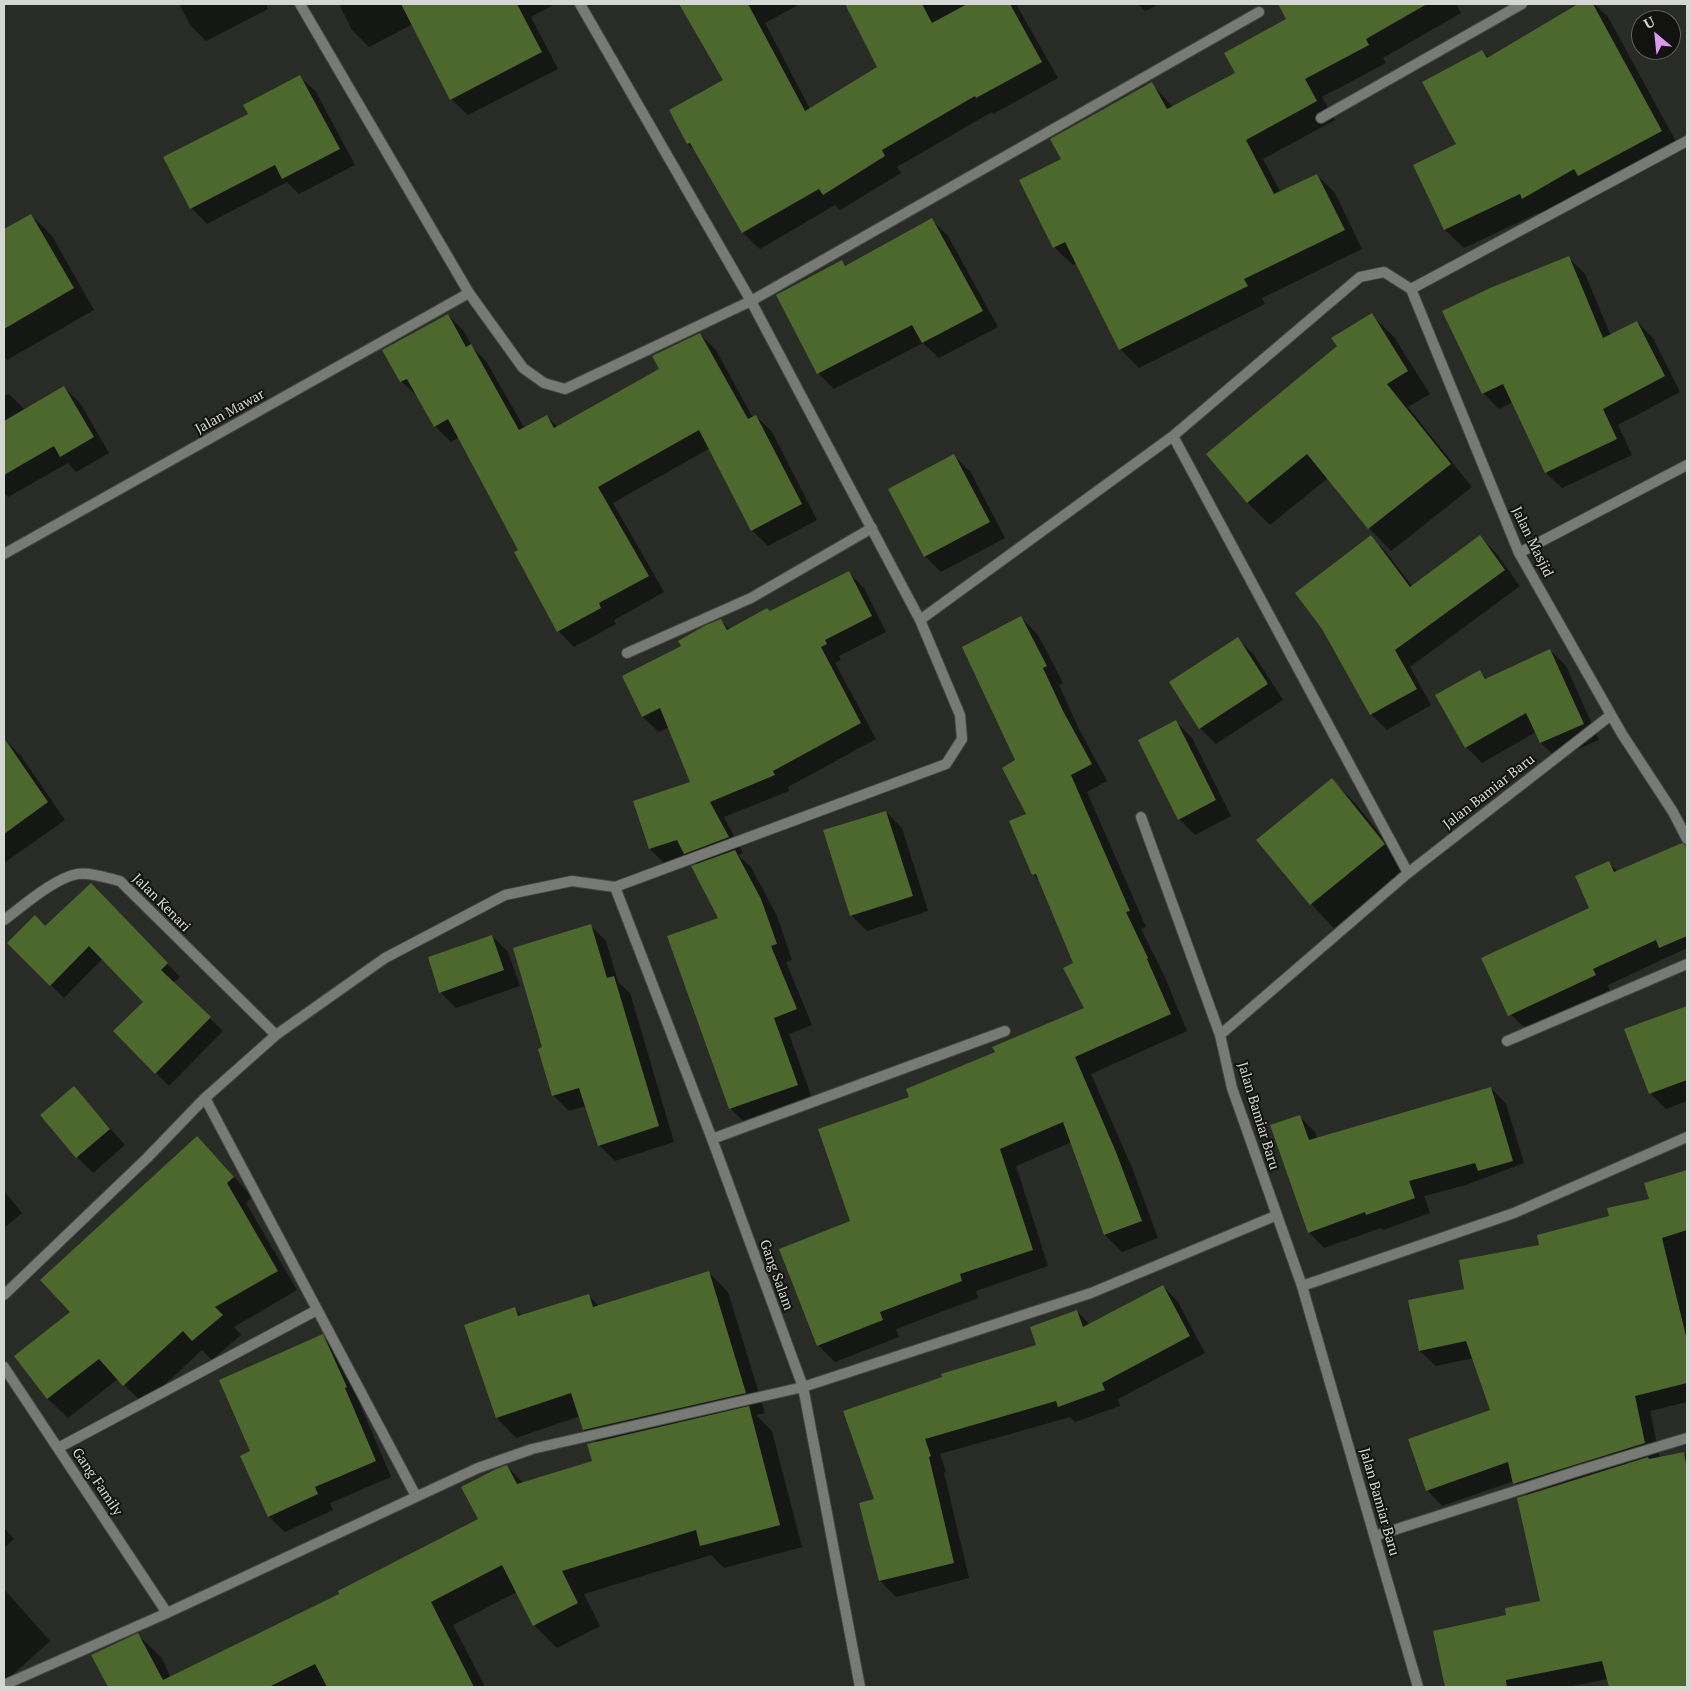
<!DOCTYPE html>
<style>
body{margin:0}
#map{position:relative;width:1691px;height:1691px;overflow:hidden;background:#292b27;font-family:"PT Serif",serif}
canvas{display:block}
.frame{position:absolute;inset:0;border:5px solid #d5d7d4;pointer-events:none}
.north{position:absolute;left:1631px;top:10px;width:50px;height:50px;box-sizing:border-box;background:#121311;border:1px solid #60615f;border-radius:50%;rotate:332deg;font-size:14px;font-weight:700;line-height:20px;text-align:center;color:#d5d7d4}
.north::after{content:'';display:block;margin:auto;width:18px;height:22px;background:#df98f2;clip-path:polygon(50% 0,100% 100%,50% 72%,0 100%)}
</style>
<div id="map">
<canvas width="1691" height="1691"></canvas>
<div class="frame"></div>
<div class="north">U</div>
</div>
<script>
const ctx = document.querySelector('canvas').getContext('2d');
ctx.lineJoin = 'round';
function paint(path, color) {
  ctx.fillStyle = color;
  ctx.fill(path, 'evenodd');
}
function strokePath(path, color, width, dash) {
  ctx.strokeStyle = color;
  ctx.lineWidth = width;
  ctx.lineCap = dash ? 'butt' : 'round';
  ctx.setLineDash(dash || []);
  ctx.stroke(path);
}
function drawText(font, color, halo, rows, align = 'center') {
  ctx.font = font + ' "PT Serif",serif';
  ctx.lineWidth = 4;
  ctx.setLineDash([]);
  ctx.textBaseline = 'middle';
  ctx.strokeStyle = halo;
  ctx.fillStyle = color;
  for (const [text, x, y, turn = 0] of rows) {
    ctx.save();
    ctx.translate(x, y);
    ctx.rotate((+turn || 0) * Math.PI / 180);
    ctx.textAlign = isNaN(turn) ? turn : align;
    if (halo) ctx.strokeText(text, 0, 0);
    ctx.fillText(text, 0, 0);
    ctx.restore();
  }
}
paint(new Path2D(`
 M 179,4 L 266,4 L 268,9 L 206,41 L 191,26 Z
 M 339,4 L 555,4 L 531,17 L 558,69 L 468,115 L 451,99 L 413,24 L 369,47 L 352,30 Z
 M 681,4 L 800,4 L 765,23 L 810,109 L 879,67 L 847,4 L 1016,4 L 1058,78 L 993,114 L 992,112 L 897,167 L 901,173 L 840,210 L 835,205 L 760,249 L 743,233 L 697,153 L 688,144 L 724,81 Z
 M 1138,4 L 1159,4 L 1145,11 Z
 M 1279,4 L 1456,4 L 1461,13 L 1383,58 L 1386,63 L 1322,97 L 1335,120 L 1263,159 L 1281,193 L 1317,175 L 1335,193 L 1362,249 L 1262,298 L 1265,304 L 1139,368 L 1120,349 L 1077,263 L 1073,265 L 1054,247 L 1063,159 L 1152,84 L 1173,107 L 1236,73 L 1288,20 Z
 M 1581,4 L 1594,4 L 1608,17 L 1680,149 L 1542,217 L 1538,213 L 1464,248 L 1445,230 L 1415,165 L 1457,145 L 1482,51 L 1489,58 Z
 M 300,77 L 316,92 L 355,165 L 299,194 L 287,182 L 207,224 L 191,208 L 249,115 Z
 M 31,215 L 52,236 L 94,310 L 7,360 L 4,356 L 4,231 Z
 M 932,220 L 948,236 L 998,327 L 939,358 L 923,343 L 834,389 L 818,373 L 842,262 L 847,266 Z
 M 1569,258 L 1585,274 L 1611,336 L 1637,322 L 1653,338 L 1680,392 L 1618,425 L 1632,455 L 1562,488 L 1546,473 L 1513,402 L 1499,409 L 1483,393 Z
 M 448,315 L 464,331 L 472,347 L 486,361 L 525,429 L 547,416 L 557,427 L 661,369 L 700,334 L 716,350 L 753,418 L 756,416 L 772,432 L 817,520 L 768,546 L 752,530 L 710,448 L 613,503 L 664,592 L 614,620 L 616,624 L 574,647 L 558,631 L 520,551 L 460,437 L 451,442 L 435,426 L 418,397 L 401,381 Z
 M 1372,315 L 1394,337 L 1430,394 L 1408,407 L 1472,487 L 1391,551 L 1369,528 L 1328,478 L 1270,525 L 1248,503 L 1208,454 L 1338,347 Z
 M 64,387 L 80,403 L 109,453 L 76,472 L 68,463 L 8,497 L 4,493 L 4,396 L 9,394 L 25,410 Z
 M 954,456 L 970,471 L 1005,538 L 941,572 L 925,556 Z
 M 1370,536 L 1386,552 L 1412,586 L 1480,537 L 1496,553 L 1520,586 L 1410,667 L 1431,705 L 1387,730 L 1371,714 Z
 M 848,572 L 864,588 L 886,632 L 839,656 L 841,660 L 835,663 L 876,739 L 788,787 L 789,791 L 724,817 L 743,853 L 738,855 L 751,867 L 777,916 L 792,960 L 786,962 L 812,1025 L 789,1034 L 813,1101 L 746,1124 L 730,1108 L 720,919 L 697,865 L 689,856 L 665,864 L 650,849 L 692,782 L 669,727 L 659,732 L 643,717 L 624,677 L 683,647 L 721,620 L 730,630 L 770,612 Z
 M 1021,618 L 1038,635 L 1063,683 L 1059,685 L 1079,729 L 1107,781 L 1087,792 L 1146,927 L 1141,929 L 1164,975 L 1187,1031 L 1091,1074 L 1133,1170 L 1158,1238 L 1122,1252 L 1105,1235 L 1072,1142 L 1016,1166 L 1048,1266 L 976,1291 L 978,1298 L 896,1329 L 899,1337 L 835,1362 L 818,1345 L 852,1221 L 910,1097 L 1085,1008 L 1074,964 L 1040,882 L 1033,874 L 1028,814 L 1017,761 Z
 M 1238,639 L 1254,655 L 1283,700 L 1216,744 L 1200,728 Z
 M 1550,650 L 1566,666 L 1599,740 L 1557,758 L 1541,743 L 1536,732 L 1482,763 L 1466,747 L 1479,672 L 1487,679 Z
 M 1176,722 L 1192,738 L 1231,816 L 1195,835 L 1179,819 Z
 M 4,739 L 21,756 L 65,820 L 4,863 Z
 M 1332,780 L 1356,804 L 1407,869 L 1334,928 L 1311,904 Z
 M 886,812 L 902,828 L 928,911 L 867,931 L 851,915 Z
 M 1609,863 L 1618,872 L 1669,872 L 1687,917 L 1687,948 L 1608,985 L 1610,991 L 1535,1026 L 1523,1026 L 1506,1010 L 1591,908 Z
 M 104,898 L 180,977 L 173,983 L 223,1031 L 169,1086 L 115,1031 L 144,1002 L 103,958 L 64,998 L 8,943 Z
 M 590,925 L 606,941 L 618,982 L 630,993 L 674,1142 L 615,1161 L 599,1145 L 586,1106 L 569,1111 L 553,1095 Z
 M 492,936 L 508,952 L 520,986 L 456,1008 L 440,992 Z
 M 1687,1009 L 1687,1101 L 1666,1109 L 1650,1093 L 1626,1030 Z
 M 74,1088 L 125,1145 L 93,1173 L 77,1157 Z
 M 1491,1088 L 1506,1104 L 1524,1163 L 1466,1185 L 1424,1196 L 1430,1213 L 1383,1230 L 1381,1228 L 1324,1248 L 1309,1232 L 1299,1116 L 1315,1132 L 1317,1139 Z
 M 216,1157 L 252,1197 L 246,1203 L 297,1290 L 234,1327 L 241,1335 L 212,1360 L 202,1350 L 144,1404 L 118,1379 L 68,1418 L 48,1399 L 15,1356 L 71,1312 Z
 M 1687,1171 L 1687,1402 L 1650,1411 L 1660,1458 L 1683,1453 L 1687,1457 L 1687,1687 L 1610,1687 L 1608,1679 L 1567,1687 L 1447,1687 L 1435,1632 L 1508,1616 L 1542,1602 L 1527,1496 L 1514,1481 L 1442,1506 L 1427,1490 L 1492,1411 L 1473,1358 L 1436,1366 L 1420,1351 L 1409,1301 L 1466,1290 L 1541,1246 L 1651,1200 L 1646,1183 Z
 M 4,1191 L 22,1213 L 4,1228 Z
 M 708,1272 L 728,1292 L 765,1413 L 756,1415 L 772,1431 L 802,1547 L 724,1568 L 711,1555 L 584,1594 L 600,1626 L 557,1648 L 534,1625 L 517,1592 L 453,1625 L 485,1687 L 109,1687 L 93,1656 L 138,1635 L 161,1657 L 171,1678 L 341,1594 L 480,1520 L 507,1466 L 524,1484 L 593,1462 L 597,1443 L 584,1430 L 580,1416 L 516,1438 L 497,1418 L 465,1326 L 515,1309 L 522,1316 L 589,1296 L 599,1306 Z
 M 1163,1286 L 1178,1302 L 1205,1353 L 1118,1399 L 1120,1406 L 1075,1422 L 1070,1417 L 940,1454 L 946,1472 L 944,1473 L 969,1578 L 896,1597 L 880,1581 L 876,1500 L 845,1412 L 1038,1346 L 1077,1311 L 1090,1325 Z
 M 322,1336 L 338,1352 L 362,1403 L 360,1404 L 391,1477 L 330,1503 L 333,1510 L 285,1532 L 269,1517 L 252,1452 Z
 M 4,1528 L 14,1539 L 4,1548 Z
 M 4,1589 L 50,1641 L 7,1680 L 4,1676 Z`), '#0007');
paint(new Path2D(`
 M 401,4 L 517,4 L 542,52 L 450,100 Z
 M 679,4 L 748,4 L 805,111 L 877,67 L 845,4 L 922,4 L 932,23 L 967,4 L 1010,4 L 1042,62 L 976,98 L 975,96 L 882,150 L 885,156 L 823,195 L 819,189 L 742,233 L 690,143 L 687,144 L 669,110 L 723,80 Z
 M 1278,4 L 1427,4 L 1366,39 L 1369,45 L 1305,79 L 1317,101 L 1246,140 L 1274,194 L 1317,174 L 1345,230 L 1244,279 L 1248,286 L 1119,350 L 1065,242 L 1053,248 L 1019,180 L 1061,159 L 1050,139 L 1152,82 L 1167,109 L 1235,73 L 1224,53 L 1286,19 Z
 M 1578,4 L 1593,4 L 1662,131 L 1578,176 L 1574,169 L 1522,199 L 1520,194 L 1444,230 L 1413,165 L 1456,144 L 1422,82 L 1482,50 L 1487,58 Z
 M 300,75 L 340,149 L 282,179 L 275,165 L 190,209 L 163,157 L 248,114 L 243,105 Z
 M 31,214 L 74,288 L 4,329 L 4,229 Z
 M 932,218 L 983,311 L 922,343 L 912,325 L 817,374 L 776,295 L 842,260 L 845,266 Z
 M 1569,256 L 1603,338 L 1637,321 L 1665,376 L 1603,409 L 1617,439 L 1545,473 L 1503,384 L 1482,394 L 1442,311 L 1490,288 Z
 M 1372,313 L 1408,371 L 1387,384 L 1451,464 L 1368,529 L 1307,454 L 1247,503 L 1206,454 L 1337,346 L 1331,338 Z
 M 448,314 L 466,347 L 471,344 L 519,430 L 547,415 L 554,428 L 659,369 L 652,356 L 700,333 L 748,419 L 756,415 L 802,504 L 751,531 L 699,430 L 598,487 L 649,576 L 599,603 L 601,608 L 557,632 L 514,552 L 518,550 L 448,419 L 434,427 L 407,379 L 400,382 L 382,350 Z
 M 64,386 L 94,437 L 60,457 L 54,446 L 4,475 L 4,421 Z
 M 954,454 L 990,522 L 924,557 L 888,489 Z
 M 1371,535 L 1410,587 L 1480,535 L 1505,570 L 1395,650 L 1417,689 L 1370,715 L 1322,629 L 1295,593 Z
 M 849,571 L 872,616 L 825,640 L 827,644 L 821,647 L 861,723 L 773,771 L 775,775 L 710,802 L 729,837 L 684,854 L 677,840 L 649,849 L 633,801 L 690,782 L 660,708 L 642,717 L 622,676 L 681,646 L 678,641 L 706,625 L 721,619 L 727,630 L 767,608 L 770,611 Z
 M 1021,616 L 1047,666 L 1043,668 L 1063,711 L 1092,764 L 1071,775 L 1130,911 L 1126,912 L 1148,958 L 1147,959 L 1171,1014 L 1075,1057 L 1116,1152 L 1142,1221 L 1104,1235 L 1063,1122 L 1000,1149 L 1033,1250 L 960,1274 L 962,1281 L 880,1312 L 883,1320 L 817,1346 L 779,1249 L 850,1221 L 818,1129 L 909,1097 L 906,1089 L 995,1052 L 992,1047 L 1084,1008 L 1063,968 L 1073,963 L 1036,874 L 1032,875 L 1009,821 L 1026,814 L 1002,768 L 1015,760 L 962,647 Z
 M 1238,637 L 1268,684 L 1199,729 L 1169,682 Z
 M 1550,649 L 1584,724 L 1540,743 L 1526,713 L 1465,748 L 1435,695 L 1480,670 L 1485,679 Z
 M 1176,720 L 1216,800 L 1178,820 L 1138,740 Z
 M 4,738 L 48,802 L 4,834 Z
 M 1332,778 L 1385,844 L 1310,905 L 1256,840 Z
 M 886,811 L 913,896 L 850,916 L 823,830 Z
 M 1682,843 L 1687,846 L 1687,936 L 1659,948 L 1656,940 L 1593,969 L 1596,975 L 1508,1016 L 1481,958 L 1589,908 L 1575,876 L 1609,861 L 1614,872 Z
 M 735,850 L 761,899 L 777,944 L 771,946 L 797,1009 L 774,1018 L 798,1085 L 729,1109 L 667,936 L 718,918 L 691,866 Z
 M 91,883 L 168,963 L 161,970 L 211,1017 L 155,1074 L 113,1031 L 143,1002 L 89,946 L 50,986 L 7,943 L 35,915 L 45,926 Z
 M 591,924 L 607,978 L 614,976 L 659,1126 L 598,1146 L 579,1088 L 552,1096 L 538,1049 L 542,1047 L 513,948 Z
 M 492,935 L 504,970 L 439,993 L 428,957 Z
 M 1687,1006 L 1687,1080 L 1649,1094 L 1624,1029 Z
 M 74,1086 L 110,1129 L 76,1158 L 40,1115 Z
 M 1491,1087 L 1513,1161 L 1478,1171 L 1475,1163 L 1409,1181 L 1415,1198 L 1366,1215 L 1365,1212 L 1308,1233 L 1270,1125 L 1300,1115 L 1309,1140 Z
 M 197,1136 L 234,1177 L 227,1183 L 278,1271 L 215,1307 L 223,1315 L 192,1341 L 183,1331 L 123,1386 L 99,1359 L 47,1399 L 14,1356 L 70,1312 L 40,1280 Z
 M 1687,1170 L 1687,1230 L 1662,1238 L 1687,1340 L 1687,1383 L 1635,1396 L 1645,1443 L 1513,1484 L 1508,1462 L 1426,1491 L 1408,1439 L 1490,1410 L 1466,1341 L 1419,1351 L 1408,1300 L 1464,1289 L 1459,1260 L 1539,1245 L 1537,1235 L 1609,1216 L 1607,1208 L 1649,1199 L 1644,1183 Z
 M 709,1271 L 746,1393 L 583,1430 L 571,1393 L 496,1418 L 464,1325 L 515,1307 L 518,1316 L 589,1294 L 593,1307 Z
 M 1163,1285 L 1190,1336 L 1102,1383 L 1105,1390 L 1058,1407 L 1056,1401 L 925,1439 L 931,1456 L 929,1457 L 954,1563 L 879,1581 L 859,1503 L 874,1499 L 843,1411 L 942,1377 L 941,1374 L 1036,1345 L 1030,1327 L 1077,1310 L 1083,1327 Z
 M 323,1334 L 347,1387 L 345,1388 L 376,1461 L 315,1487 L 318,1494 L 268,1517 L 240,1456 L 250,1451 L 219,1380 Z
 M 749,1406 L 780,1525 L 700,1546 L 696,1530 L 562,1571 L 578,1603 L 533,1626 L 502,1565 L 431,1602 L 474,1687 L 327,1687 L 315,1664 L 269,1687 L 108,1687 L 91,1655 L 138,1633 L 163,1680 L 339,1594 L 338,1591 L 478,1519 L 461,1487 L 496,1469 L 507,1465 L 517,1484 L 592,1461 L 587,1444 Z
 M 1684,1452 L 1687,1470 L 1687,1687 L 1609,1687 L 1602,1661 L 1506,1680 L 1507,1687 L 1445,1687 L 1433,1631 L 1506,1615 L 1505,1608 L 1540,1601 L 1517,1498 L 1648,1457 L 1649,1459 Z`), '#4c682c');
const minor = new Path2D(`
 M 300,4 L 469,293 L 523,368 L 544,383 L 565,389 L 751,301 L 1259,12
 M 1321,118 L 1522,4
 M 1411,289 L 1687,141
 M 1173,436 L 1408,873
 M 1519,553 L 1687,465
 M 4,554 L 469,293
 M 920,620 L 1173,436 L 1360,277 L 1384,272 L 1411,289 L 1519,553 L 1622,734 L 1673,812 L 1687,839
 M 627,653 L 751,598 L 872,528
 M 1141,817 L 1220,1035
 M 615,887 L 712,1139 L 803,1387 L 860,1687
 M 4,920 C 23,906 53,879 77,874 C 91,872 107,878 120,881 L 276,1035
 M 1507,1041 L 1687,964
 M 205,1098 L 416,1496
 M 712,1139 L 1005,1031
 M 1302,1286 L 1514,1213 L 1687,1137
 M 4,1295 L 147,1158 L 205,1098 L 276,1035 L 385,958 L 505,895 L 572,881 L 615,887 L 946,764 L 962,739 L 960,715 L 920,620 L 751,301 L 580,4
 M 4,1367 L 167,1613
 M 58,1448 L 317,1310
 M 1375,1536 L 1581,1470 L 1687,1438
 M 4,1685 L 167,1613 L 478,1468 L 532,1449 L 803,1387 L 1091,1293 L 1275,1216
 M 1418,1687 L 1302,1286 L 1232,1088 L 1220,1035 L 1408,873 L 1611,715`);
strokePath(minor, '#444643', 12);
strokePath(minor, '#787a75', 10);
drawText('14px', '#d5d7d4', '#121311', [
 ["Jalan Mawar",230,412,-29],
 ["Jalan Masjid",1532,542,64],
 ["Jalan Bamiar Baru",1489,792,-38],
 ["Jalan Kenari",161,903,45],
 ["Jalan Bamiar Baru",1258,1116,73],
 ["Gang Salam",776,1275,70],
 ["Gang Family",97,1482,56],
 ["Jalan Bamiar Baru",1379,1502,74]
]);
</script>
